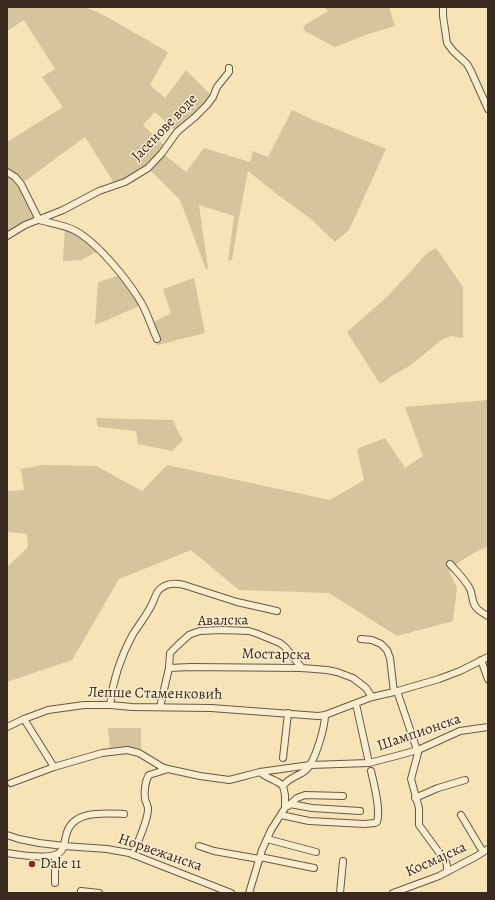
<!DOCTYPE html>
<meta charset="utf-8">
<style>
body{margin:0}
#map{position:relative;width:495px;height:900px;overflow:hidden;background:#f6e4b6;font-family:Alegreya,serif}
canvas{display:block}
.frame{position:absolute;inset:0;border:8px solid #39291e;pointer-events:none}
</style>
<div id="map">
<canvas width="495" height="900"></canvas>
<div class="frame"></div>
</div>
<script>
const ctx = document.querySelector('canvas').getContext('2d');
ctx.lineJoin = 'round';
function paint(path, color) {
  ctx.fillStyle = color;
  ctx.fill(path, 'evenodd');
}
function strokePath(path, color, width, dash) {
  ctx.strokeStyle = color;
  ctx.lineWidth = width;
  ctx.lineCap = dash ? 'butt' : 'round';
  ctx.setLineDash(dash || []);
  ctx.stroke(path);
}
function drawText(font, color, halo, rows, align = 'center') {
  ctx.font = font + ' Alegreya,serif';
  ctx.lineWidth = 3;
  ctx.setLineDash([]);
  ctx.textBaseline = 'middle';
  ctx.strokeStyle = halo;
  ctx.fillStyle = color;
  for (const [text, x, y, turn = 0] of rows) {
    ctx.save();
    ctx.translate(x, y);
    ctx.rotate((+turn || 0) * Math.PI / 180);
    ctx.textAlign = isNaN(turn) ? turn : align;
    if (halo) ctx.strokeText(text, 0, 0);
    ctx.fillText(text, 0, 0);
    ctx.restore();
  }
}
paint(new Path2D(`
 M 7,7 L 85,7 L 100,13 L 168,52 L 150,85 L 165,98 L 186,70 L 213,97 L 177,132 L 155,112 L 143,125 L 166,147 L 162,153 L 186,172 L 204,148 L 250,162 L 253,151 L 268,157 L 292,110 L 316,121 L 386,149 L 349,230 L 335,242 L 311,219 L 278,195 L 248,171 L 239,218 L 232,260 L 228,261 L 234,216 L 199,205 L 208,269 L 206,269 L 180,200 L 148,168 L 116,186 L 85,137 L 21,184 L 39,220 L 7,236 L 7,177 L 11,176 L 7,172 L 7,142 L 63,107 L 42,77 L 55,69 L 24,20 L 7,31 Z
 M 324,7 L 389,7 L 395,26 L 368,34 L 335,47 L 303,30 L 305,25 L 328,11 Z
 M 65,227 L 99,250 L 82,260 L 63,261 Z
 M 436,248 L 463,287 L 463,338 L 450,336 L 440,341 L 411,365 L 390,377 L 380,384 L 347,332 L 389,295 L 427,253 Z
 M 121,275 L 142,305 L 95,325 L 98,282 Z
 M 194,278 L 205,333 L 158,345 L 157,340 L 150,324 L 171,313 L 163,289 Z
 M 488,400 L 488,547 C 474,551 460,561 449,571 L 457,588 L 453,621 L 397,636 L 329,593 L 239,590 L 191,550 L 119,579 L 72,660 L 7,682 L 7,567 L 8,566 L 28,547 L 27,534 L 7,532 L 7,491 L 24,490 L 21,469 L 42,465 L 96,466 L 142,491 L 167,465 L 330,500 L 364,480 L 357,449 L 385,438 L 405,468 L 423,456 L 405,407 Z
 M 96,418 L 173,420 L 178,432 L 183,440 L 172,451 L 138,444 L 136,431 L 98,427 Z
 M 108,728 L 141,728 L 141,749 C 128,747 123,746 110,749 Z`), '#d6c49c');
const minor = new Path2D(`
 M 443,7 L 443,16 L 447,43 L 453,51 L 467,64 L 471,71 L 488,109
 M 7,172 L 15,177 L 21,184 L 39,220
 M 39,220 C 50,223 64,225 74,230 C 97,242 126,278 139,299 C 147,311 151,326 157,339
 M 7,236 L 25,225 L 63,210 L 99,191 L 125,182 L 148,168 L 162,153 L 177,132 L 195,117 L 207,105 L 213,97 L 217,87 L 229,72 L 229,68
 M 450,564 C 457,572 465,579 470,589 C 472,593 472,597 473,601 C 475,609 481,612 488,616
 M 361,639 L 372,640 L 381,644 L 387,650 L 390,658 L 394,692
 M 481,660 L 488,679
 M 169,668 L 190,667 L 302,668 L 327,670 L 337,672 L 353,678 L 366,688 L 372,697
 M 397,691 L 418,753 L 411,779 L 419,808 L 419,825 L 446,862 L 447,866 L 447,872
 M 356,704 L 369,763
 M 110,705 C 113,680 121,656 133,634 C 139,625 145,617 150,608 C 154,602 155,593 160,589 C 167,583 176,583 184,585 L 237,602 L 277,611
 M 160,707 L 169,668 L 170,653 L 178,645 L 189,635 L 194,633 L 200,631 L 222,630 L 249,631 L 258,634 L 280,643 L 285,647 L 302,668
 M 24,719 L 54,767
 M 7,727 L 24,719 L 48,710 L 84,705 L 110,705 L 132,707 L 211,708 L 318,716 L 325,715 L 372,697 L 394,692 L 439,679 L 460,671 L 488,657
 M 283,758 L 288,713
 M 260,772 C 267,779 276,779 283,786
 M 11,783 L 54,767 L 102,753 L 127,750 L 139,753 L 162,767 L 168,769 L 200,776 L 229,780 L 237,778 L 260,772 L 310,765 L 369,763 L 396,756 L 418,750 L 460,731 L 488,727
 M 415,798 L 438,788 L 465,780
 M 290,804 L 312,808 L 360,811
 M 288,806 L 297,798 L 305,795 L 343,796
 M 281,815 L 309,821 L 364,824 L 375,823 L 377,822 C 381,810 374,784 371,771
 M 461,815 L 483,852
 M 7,835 L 19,839 L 39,843 L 64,846 L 107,849 L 129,853 L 231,893
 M 267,839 L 316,852
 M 199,846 L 214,851 L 259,859
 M 7,853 C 19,855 49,860 59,853 C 65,849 64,842 66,836 C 71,810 103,813 124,814
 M 55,855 L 55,883
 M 133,855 C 137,842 148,822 148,809 C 148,805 146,803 145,799 C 144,792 145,781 149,775 L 168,769
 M 260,857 L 314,868
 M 81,891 L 99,893
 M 249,893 L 262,850 L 271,830 L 285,808 L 285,795 L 283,786 C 288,778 299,776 306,770 C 315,762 325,727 325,715
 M 340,893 L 343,861
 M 393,893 L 439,876 L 477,856 L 488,849`);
strokePath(minor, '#685844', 8);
strokePath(minor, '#f9edd0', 6);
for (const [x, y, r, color] of [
 [32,864,4,"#8f2418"]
]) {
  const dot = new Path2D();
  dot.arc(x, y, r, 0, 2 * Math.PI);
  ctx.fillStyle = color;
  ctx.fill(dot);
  strokePath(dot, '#f9edd0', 1.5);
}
drawText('15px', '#39291e', '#f9edd0', [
 ["Јасенове воде",165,128,-46],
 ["Авалска",223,621,-1],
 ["Мостарска",276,655,1],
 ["Лепше Стаменковић",155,694,1],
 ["Шампионска",419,733,-19],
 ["Норвежанска",160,853,19],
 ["Космајска",436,860,-24]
]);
drawText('15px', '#39291e', '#f9edd0', [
 ["Dale 11",40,864]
], 'left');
</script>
